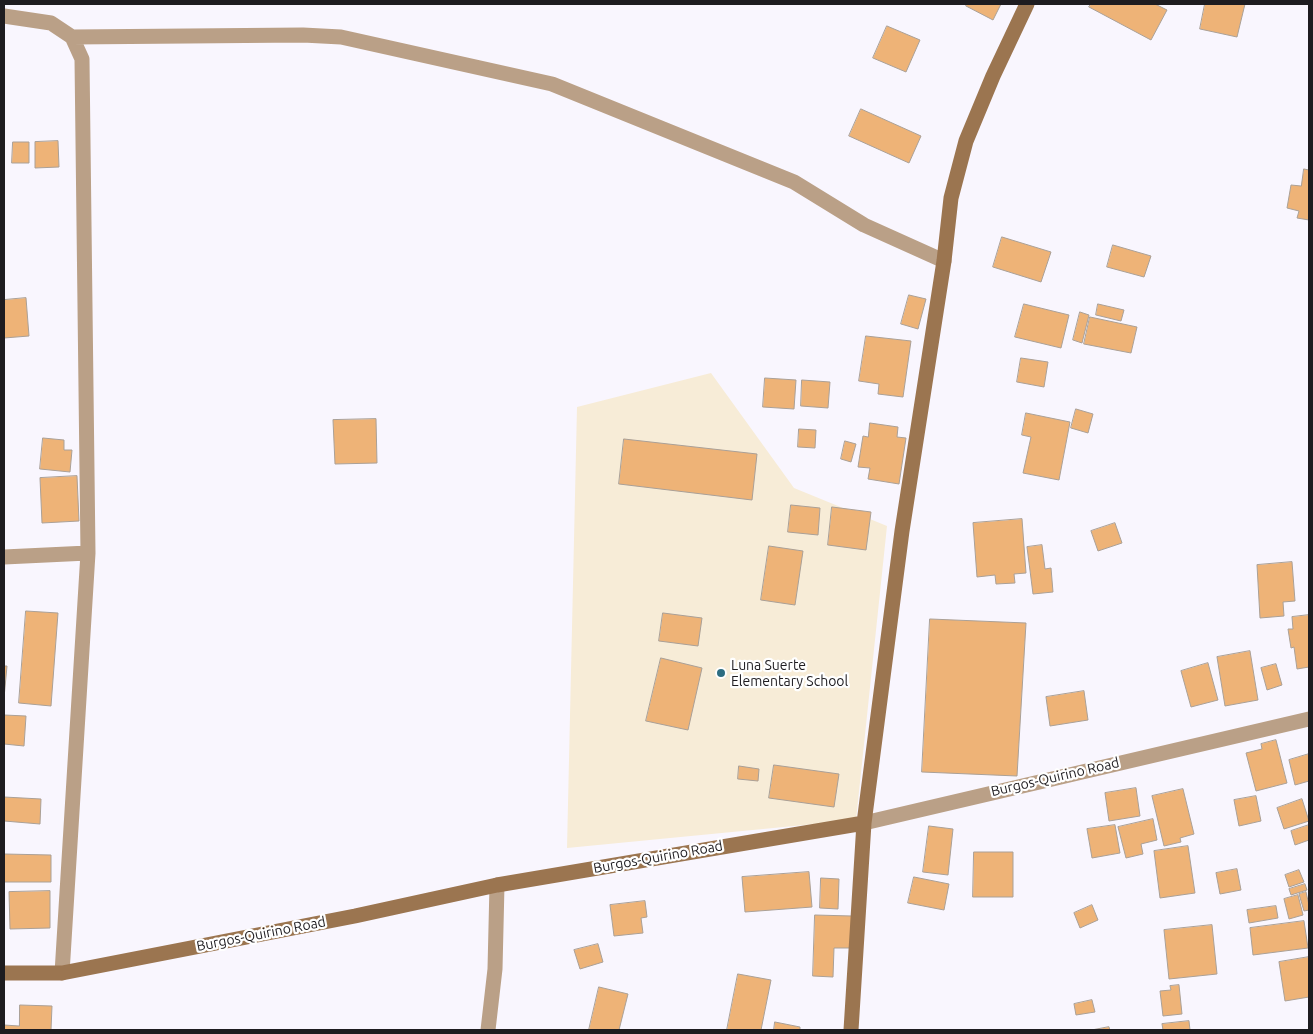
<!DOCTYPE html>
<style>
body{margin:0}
#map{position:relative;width:1313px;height:1034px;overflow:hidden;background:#f9f6fe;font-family:Ubuntu,sans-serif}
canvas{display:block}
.frame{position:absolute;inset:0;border:5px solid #1e1c20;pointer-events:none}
</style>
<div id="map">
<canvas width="1313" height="1034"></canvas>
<div class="frame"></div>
</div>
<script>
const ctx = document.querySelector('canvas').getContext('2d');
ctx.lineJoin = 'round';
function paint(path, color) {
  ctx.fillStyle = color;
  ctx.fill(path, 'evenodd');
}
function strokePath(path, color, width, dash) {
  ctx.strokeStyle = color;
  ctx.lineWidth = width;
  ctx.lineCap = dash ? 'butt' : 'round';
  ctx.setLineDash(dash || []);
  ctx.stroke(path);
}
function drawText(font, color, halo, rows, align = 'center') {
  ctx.font = font + ' Ubuntu,sans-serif';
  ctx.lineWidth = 4.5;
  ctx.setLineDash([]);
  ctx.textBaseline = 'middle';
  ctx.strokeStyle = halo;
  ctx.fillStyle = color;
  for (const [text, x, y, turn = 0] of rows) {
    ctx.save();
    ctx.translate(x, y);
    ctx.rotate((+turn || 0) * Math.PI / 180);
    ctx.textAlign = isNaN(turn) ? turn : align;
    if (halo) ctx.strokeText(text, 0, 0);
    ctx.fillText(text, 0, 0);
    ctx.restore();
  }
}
paint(new Path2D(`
 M 711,373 L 794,488 L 887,526 L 856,820 L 567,848 L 577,407 Z`), '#f7ecd7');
const building = new Path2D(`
 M 967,4 L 1001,4 L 993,20 L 966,6 Z
 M 1091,4 L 1155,4 L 1167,10 L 1151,40 L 1089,7 Z
 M 1205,4 L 1245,4 L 1237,37 L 1200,29 Z
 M 887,26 L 920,40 L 906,72 L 873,58 Z
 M 861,109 L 921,136 L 909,163 L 849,136 Z
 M 58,141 L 59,167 L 35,168 L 35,142 Z
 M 13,142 L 29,142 L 29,163 L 12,163 Z
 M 1304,169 L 1309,170 L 1309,220 L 1297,218 L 1299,211 L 1287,208 L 1291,185 L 1301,186 Z
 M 1002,237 L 1051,252 L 1041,282 L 993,267 Z
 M 1113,245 L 1151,256 L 1144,277 L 1107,267 Z
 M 909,295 L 926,299 L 918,329 L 901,324 Z
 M 26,298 L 29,336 L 4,338 L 4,300 Z
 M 1024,304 L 1069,315 L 1061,348 L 1015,337 Z
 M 1098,304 L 1124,310 L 1121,321 L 1096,315 Z
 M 1080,312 L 1089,315 L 1082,343 L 1073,340 Z
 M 1090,317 L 1137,327 L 1131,353 L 1084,344 Z
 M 866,336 L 911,341 L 903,397 L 878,394 L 879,384 L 859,381 Z
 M 1021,358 L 1048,362 L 1044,387 L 1017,382 Z
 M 765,378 L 796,380 L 794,409 L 763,407 Z
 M 802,380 L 830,382 L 828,408 L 801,406 Z
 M 1076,409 L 1093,414 L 1088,433 L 1071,428 Z
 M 1026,413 L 1070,422 L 1059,480 L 1023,473 L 1031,437 L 1022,435 Z
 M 376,419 L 377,463 L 335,464 L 333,420 Z
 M 870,423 L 898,427 L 897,437 L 906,438 L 899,484 L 868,479 L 870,468 L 858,467 L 863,436 L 868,437 Z
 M 799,429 L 816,430 L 815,448 L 798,447 Z
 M 43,438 L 64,440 L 64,450 L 72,450 L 70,472 L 40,469 Z
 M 624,439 L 757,454 L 752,500 L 619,484 Z
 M 845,441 L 856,444 L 851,462 L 841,459 Z
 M 77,476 L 79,521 L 42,523 L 40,478 Z
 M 791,505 L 820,508 L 818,535 L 788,532 Z
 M 832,507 L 871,512 L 866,550 L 828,545 Z
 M 1022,519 L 1026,573 L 1014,574 L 1015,583 L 996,584 L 995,575 L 977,577 L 973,523 Z
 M 1115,523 L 1122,543 L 1098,551 L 1091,531 Z
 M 1042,545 L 1045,569 L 1051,568 L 1053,592 L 1033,594 L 1027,547 Z
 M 769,546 L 803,551 L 795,605 L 761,600 Z
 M 1292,562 L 1295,601 L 1283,602 L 1284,616 L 1260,618 L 1257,565 Z
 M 26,611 L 58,613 L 51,706 L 19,703 Z
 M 663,613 L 702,618 L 698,646 L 659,641 Z
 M 1309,615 L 1309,667 L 1297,669 L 1294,647 L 1291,648 L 1288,629 L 1293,629 L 1292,617 Z
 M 930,619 L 1026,623 L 1017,776 L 922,772 Z
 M 1250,651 L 1258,700 L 1225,706 L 1217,657 Z
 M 661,658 L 702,668 L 688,730 L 646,721 Z
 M 1208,663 L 1218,700 L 1191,707 L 1181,671 Z
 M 1276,664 L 1282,685 L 1267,690 L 1261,668 Z
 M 4,666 L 7,666 L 4,698 Z
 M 1084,691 L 1088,720 L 1050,726 L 1046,697 Z
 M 4,715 L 26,716 L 24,746 L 4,744 Z
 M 1276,740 L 1287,783 L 1256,791 L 1246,753 L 1262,749 L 1261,744 Z
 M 1309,754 L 1309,781 L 1295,785 L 1289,760 Z
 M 774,765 L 839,774 L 834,807 L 769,798 Z
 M 739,766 L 759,769 L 758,781 L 738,779 Z
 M 1136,788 L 1140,816 L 1109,821 L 1105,793 Z
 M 1183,789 L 1194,834 L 1180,838 L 1181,842 L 1164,846 L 1152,796 Z
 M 1256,796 L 1261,821 L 1239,826 L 1234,800 Z
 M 4,797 L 41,799 L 40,824 L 4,821 Z
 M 1302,799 L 1309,821 L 1284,829 L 1277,808 Z
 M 1153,819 L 1157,840 L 1141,844 L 1143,854 L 1126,858 L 1118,827 Z
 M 1115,825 L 1120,853 L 1092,858 L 1087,829 Z
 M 1309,825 L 1309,840 L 1295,845 L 1291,831 Z
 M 929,826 L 953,829 L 948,875 L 923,872 Z
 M 1188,846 L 1195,893 L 1160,898 L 1154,851 Z
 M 974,852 L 1013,852 L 1013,897 L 973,897 Z
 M 4,854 L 51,855 L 51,882 L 4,882 Z
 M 1237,869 L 1241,890 L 1220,894 L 1216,873 Z
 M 1299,870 L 1304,882 L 1289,887 L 1285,875 Z
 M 809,872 L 812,907 L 745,912 L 742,877 Z
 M 914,877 L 949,884 L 944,910 L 908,903 Z
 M 821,878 L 839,879 L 838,909 L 820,908 Z
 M 1305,884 L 1307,890 L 1291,895 L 1289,889 Z
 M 50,891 L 50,928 L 10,929 L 9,892 Z
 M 1306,892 L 1309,905 L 1309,910 L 1304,911 L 1299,894 Z
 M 1298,895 L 1303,915 L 1289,919 L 1284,899 Z
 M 645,901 L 647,917 L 641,918 L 643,933 L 614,936 L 610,905 Z
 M 1092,905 L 1098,920 L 1080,928 L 1074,913 Z
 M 1276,906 L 1278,918 L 1249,923 L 1247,910 Z
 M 815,915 L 852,916 L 851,948 L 834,948 L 833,977 L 813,976 Z
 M 1304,921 L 1308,948 L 1253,955 L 1250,928 Z
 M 1212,925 L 1217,974 L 1169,979 L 1164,930 Z
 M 598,944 L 603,962 L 580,969 L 574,950 Z
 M 1309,957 L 1309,997 L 1285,1001 L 1279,962 Z
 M 738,974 L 771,980 L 761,1030 L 727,1030 Z
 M 1179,985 L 1182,1014 L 1163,1016 L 1160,991 L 1171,990 L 1170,986 Z
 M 599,987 L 628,994 L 619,1030 L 589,1030 Z
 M 1092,1000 L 1095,1012 L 1076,1015 L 1074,1004 Z
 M 20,1005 L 52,1006 L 51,1030 L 4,1030 L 4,1025 L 19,1026 Z
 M 1189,1021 L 1190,1030 L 1163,1030 L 1162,1024 Z
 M 775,1022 L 800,1027 L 800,1030 L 774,1030 Z
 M 1109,1027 L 1110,1030 L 1092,1030 Z`);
paint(building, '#eeb377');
strokePath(building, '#aaa097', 1);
strokePath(new Path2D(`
 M 4,16 L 51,23 L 72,37 L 82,59 L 88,553 L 62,973
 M 72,37 L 303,35 L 341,37 L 552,84 L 794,182 L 864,225 L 944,261
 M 4,557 L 88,553
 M 864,823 L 1309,719
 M 488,1030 L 495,969 L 497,885`), '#baa087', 15);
strokePath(new Path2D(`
 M 4,973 L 62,973 L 355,916 L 497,885 L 864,823
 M 851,1030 L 864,823 L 902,531 L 944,261 L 951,198 L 966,141 L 993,76 L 1027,4`), '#9b7550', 15);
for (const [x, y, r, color] of [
 [721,673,5,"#2d6d81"]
]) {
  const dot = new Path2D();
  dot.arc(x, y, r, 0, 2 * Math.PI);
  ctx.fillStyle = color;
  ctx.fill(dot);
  strokePath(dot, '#fff', 2);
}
drawText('14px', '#1e1c20', '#fff', [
 ["Luna Suerte",731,665],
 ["Elementary School",731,681]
], 'left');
drawText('14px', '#1e1c20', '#fff', [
 ["Burgos-Quirino Road",1055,777,-13],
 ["Burgos-Quirino Road",658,857,-10],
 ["Burgos-Quirino Road",261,934,-11]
]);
</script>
